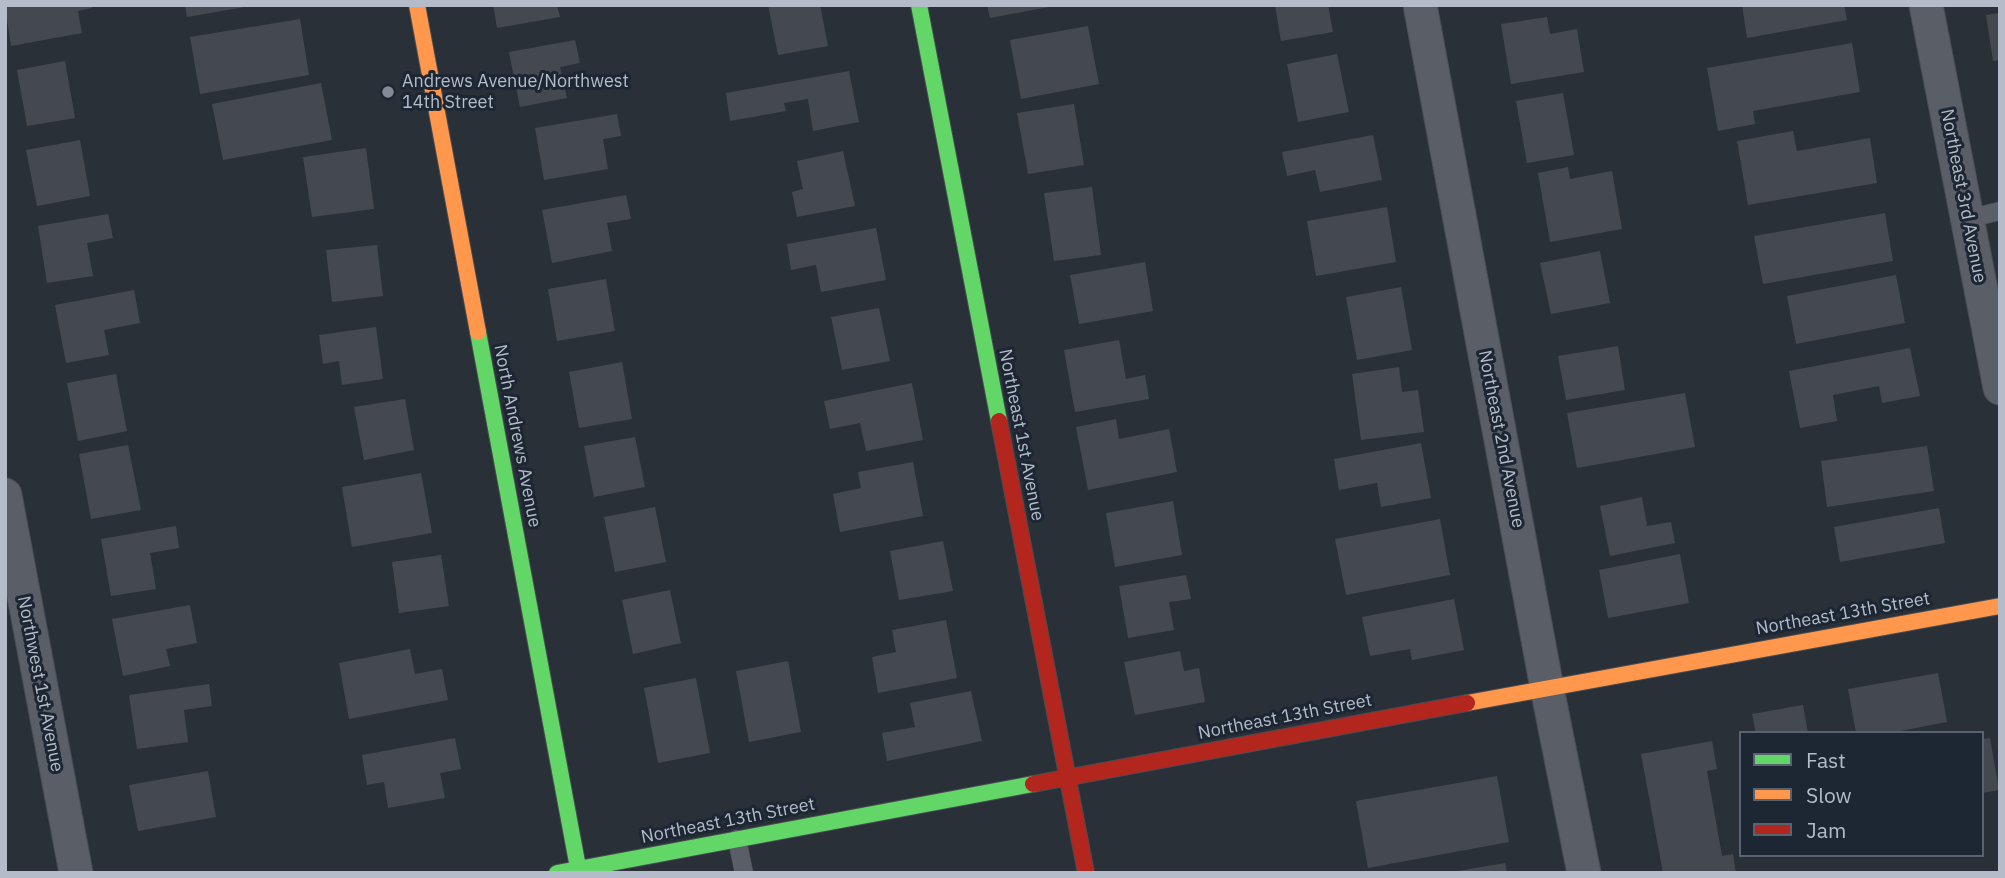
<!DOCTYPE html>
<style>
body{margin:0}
#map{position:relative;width:2005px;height:878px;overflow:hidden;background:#2a3038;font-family:"IBM Plex Sans",sans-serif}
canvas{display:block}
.frame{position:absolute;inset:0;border:7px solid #b4bcc9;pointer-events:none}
.legend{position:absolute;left:1739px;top:731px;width:245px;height:126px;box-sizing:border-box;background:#1d2633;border:2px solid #59626f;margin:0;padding:9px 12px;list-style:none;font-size:21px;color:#b4bcc9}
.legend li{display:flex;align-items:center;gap:14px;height:35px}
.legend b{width:35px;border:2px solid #59626f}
</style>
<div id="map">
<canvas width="2005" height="878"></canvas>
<div class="frame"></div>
<ul class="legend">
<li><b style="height:9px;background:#63d668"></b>Fast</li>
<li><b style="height:9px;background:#ff974d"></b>Slow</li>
<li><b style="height:9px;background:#b3261e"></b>Jam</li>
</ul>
</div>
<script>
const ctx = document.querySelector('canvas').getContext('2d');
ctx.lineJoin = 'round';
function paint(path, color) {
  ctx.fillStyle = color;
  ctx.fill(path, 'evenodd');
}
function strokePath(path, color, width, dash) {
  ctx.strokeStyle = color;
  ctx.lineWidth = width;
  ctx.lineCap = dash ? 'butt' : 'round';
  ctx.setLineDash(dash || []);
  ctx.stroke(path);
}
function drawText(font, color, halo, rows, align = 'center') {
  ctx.font = font + ' "IBM Plex Sans",sans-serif';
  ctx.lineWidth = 6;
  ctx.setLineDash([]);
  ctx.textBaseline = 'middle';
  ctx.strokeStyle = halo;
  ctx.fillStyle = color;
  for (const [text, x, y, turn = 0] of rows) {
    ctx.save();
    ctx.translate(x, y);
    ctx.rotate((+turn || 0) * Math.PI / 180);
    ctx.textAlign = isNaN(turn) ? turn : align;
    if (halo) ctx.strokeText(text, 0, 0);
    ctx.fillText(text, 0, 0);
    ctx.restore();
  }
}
paint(new Path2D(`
 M 5,5 L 91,5 L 92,8 L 78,11 L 82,33 L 11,46 Z
 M 185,5 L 245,5 L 245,7 L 187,17 Z
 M 493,5 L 557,5 L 560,17 L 497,28 Z
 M 768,5 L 820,5 L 828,46 L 778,55 Z
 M 987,5 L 1049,5 L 1049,7 L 990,18 Z
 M 1275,5 L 1328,5 L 1333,32 L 1281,41 Z
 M 1742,5 L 1844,5 L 1847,20 L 1747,38 Z
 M 2000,13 L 2000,60 L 1993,61 L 1986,15 Z
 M 1547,17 L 1550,34 L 1577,29 L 1584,72 L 1511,84 L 1501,24 Z
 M 300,19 L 309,75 L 200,94 L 190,37 Z
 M 1088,26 L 1099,84 L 1021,99 L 1010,40 Z
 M 575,40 L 580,63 L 560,67 L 567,98 L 520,107 L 509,52 Z
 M 1852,43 L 1860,92 L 1753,111 L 1755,124 L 1718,131 L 1707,68 Z
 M 1337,54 L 1349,112 L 1298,122 L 1287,64 Z
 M 65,61 L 75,118 L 27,126 L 17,70 Z
 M 849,71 L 859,122 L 813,131 L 808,99 L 784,103 L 786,111 L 730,121 L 726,93 Z
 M 321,83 L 332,140 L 223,160 L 212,104 Z
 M 1563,93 L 1574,155 L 1527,163 L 1516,101 Z
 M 1074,104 L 1084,165 L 1028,174 L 1017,113 Z
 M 617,114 L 621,136 L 603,139 L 608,169 L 544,180 L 535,128 Z
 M 1793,131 L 1797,151 L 1870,138 L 1877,183 L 1748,205 L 1737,141 Z
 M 1373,135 L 1382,180 L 1320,192 L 1315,170 L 1287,176 L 1282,152 Z
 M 80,140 L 90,196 L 37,206 L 26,150 Z
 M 366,148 L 374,209 L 312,217 L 303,157 Z
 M 843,151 L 855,206 L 797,217 L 792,192 L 803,189 L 797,161 Z
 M 1568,167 L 1570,179 L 1612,171 L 1622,229 L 1550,242 L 1538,173 Z
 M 1092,187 L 1101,255 L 1054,261 L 1044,193 Z
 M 626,195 L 631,219 L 607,223 L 612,251 L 552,263 L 542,210 Z
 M 1387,207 L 1396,262 L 1316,276 L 1307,221 Z
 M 1885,213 L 1893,261 L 1763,284 L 1754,236 Z
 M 108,214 L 113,238 L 87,243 L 93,276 L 47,283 L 38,226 Z
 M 876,228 L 886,280 L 821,292 L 816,265 L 791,270 L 787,244 Z
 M 377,245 L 383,296 L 332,302 L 326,250 Z
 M 1600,251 L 1610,303 L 1551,314 L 1540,263 Z
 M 1145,262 L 1153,311 L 1079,324 L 1070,275 Z
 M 1896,275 L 1905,323 L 1796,344 L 1787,296 Z
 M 606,279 L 615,331 L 557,341 L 548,289 Z
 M 1401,287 L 1412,350 L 1357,360 L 1346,297 Z
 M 134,290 L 140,323 L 104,330 L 109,355 L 66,363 L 55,305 Z
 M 879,308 L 890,361 L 842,370 L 831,317 Z
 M 376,327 L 383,379 L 342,385 L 339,361 L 323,364 L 319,335 Z
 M 1119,340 L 1126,379 L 1145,375 L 1149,399 L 1075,412 L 1064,350 Z
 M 1618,346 L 1625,390 L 1566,400 L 1558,356 Z
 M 1910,348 L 1920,396 L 1882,403 L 1879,386 L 1833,395 L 1837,421 L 1800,428 L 1789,371 Z
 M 622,362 L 632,419 L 579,428 L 569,372 Z
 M 1399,367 L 1402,392 L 1418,390 L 1424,432 L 1361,440 L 1352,374 Z
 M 116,374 L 127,431 L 78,441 L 67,383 Z
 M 912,383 L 923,440 L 866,451 L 860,423 L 830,429 L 824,401 Z
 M 1685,393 L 1695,447 L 1577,468 L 1567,413 Z
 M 405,399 L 414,450 L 364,460 L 354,407 Z
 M 1116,419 L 1119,439 L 1169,429 L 1177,472 L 1088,490 L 1076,427 Z
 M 635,437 L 645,487 L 594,497 L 584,446 Z
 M 1421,443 L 1431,498 L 1381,507 L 1377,483 L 1339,490 L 1334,459 Z
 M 128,445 L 141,510 L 91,519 L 79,454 Z
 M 1927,446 L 1934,491 L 1827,507 L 1821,461 Z
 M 913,462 L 923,516 L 840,532 L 833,494 L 861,488 L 858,472 Z
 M 421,473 L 432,533 L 352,547 L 342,487 Z
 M 1642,497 L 1647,526 L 1671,522 L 1675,543 L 1610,556 L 1600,506 Z
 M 1173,501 L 1182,555 L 1115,567 L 1106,513 Z
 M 655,507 L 666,562 L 615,572 L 604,517 Z
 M 1939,508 L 1945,543 L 1840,562 L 1834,527 Z
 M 1440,519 L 1450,575 L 1346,595 L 1335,539 Z
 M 176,526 L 179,548 L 150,553 L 156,589 L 111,596 L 101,539 Z
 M 943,541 L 953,591 L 899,600 L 890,551 Z
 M 1680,554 L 1689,603 L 1608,618 L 1599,570 Z
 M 441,555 L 449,606 L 399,613 L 392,562 Z
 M 1186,575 L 1191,599 L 1169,602 L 1174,630 L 1128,638 L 1119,586 Z
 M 670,590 L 681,643 L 633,654 L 622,600 Z
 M 1454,599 L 1464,650 L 1412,660 L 1410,649 L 1370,656 L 1362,617 Z
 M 190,605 L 197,643 L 166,649 L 170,666 L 123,676 L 112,619 Z
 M 946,620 L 957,678 L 878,693 L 872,657 L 896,652 L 892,630 Z
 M 410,649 L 415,674 L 442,669 L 448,700 L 349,719 L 339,663 Z
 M 1180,651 L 1184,671 L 1199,668 L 1205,702 L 1135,715 L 1124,662 Z
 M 788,661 L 801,732 L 749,742 L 736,671 Z
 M 1938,673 L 1947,722 L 1890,733 L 1856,733 L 1848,689 Z
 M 696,678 L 710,753 L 658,763 L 644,688 Z
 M 209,684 L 212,706 L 184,710 L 188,742 L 137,749 L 129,695 Z
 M 971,691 L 982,741 L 887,761 L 882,733 L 915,727 L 910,703 Z
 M 1803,705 L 1808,733 L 1756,733 L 1752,714 Z
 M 455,738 L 461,769 L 440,773 L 445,798 L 388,808 L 384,782 L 367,785 L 362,755 Z
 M 1990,738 L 1999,790 L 1982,793 L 1982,739 Z
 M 1712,741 L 1717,769 L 1707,771 L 1722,856 L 1733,854 L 1736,873 L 1663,873 L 1641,754 Z
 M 208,771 L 216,817 L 138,831 L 129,785 Z
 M 1497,776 L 1509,842 L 1368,868 L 1356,801 Z
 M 1505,863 L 1507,873 L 1458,873 L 1458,871 Z`), '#444950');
const lane = new Path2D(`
 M 1967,219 L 2000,211
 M 737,839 L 744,873`);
const street = new Path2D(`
 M 1420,5 L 1547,688 L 1584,873
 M 1926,5 L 2000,388
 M 5,495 L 76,873`);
const fast = new Path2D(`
 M 919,5 L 999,421
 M 478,332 L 579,873
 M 557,873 L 1033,784`);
const slow = new Path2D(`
 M 417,5 L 478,332
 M 1467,703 L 2000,606`);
const jam = new Path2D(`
 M 999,421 L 1086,873
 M 1033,784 L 1467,703`);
strokePath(lane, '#484c53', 19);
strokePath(street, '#484c53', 35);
strokePath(fast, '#484c53', 18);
strokePath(slow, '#484c53', 18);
strokePath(jam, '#484c53', 18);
strokePath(lane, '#5a5e66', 18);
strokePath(street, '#5a5e66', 33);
strokePath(fast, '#63d668', 16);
strokePath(slow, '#ff974d', 16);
strokePath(jam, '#b3261e', 16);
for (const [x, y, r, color] of [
 [388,92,7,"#848b96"]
]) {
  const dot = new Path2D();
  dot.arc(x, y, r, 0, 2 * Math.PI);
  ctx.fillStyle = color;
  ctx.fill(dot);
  strokePath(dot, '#1d2633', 2.5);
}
drawText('18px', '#b4bcc9', '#1d2633', [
 ["Andrews Avenue/Northwest",402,82],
 ["14th Street",402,103]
], 'left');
drawText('18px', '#b4bcc9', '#1d2633', [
 ["Northeast 3rd Avenue",1963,196,79],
 ["Northeast 1st Avenue",1021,435,79],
 ["North Andrews Avenue",517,436,79],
 ["Northeast 2nd Avenue",1501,439,79],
 ["Northeast 13th Street",1843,614,-10],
 ["Northwest 1st Avenue",40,684,79],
 ["Northeast 13th Street",1285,717,-11],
 ["Northeast 13th Street",728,821,-11]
]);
</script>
